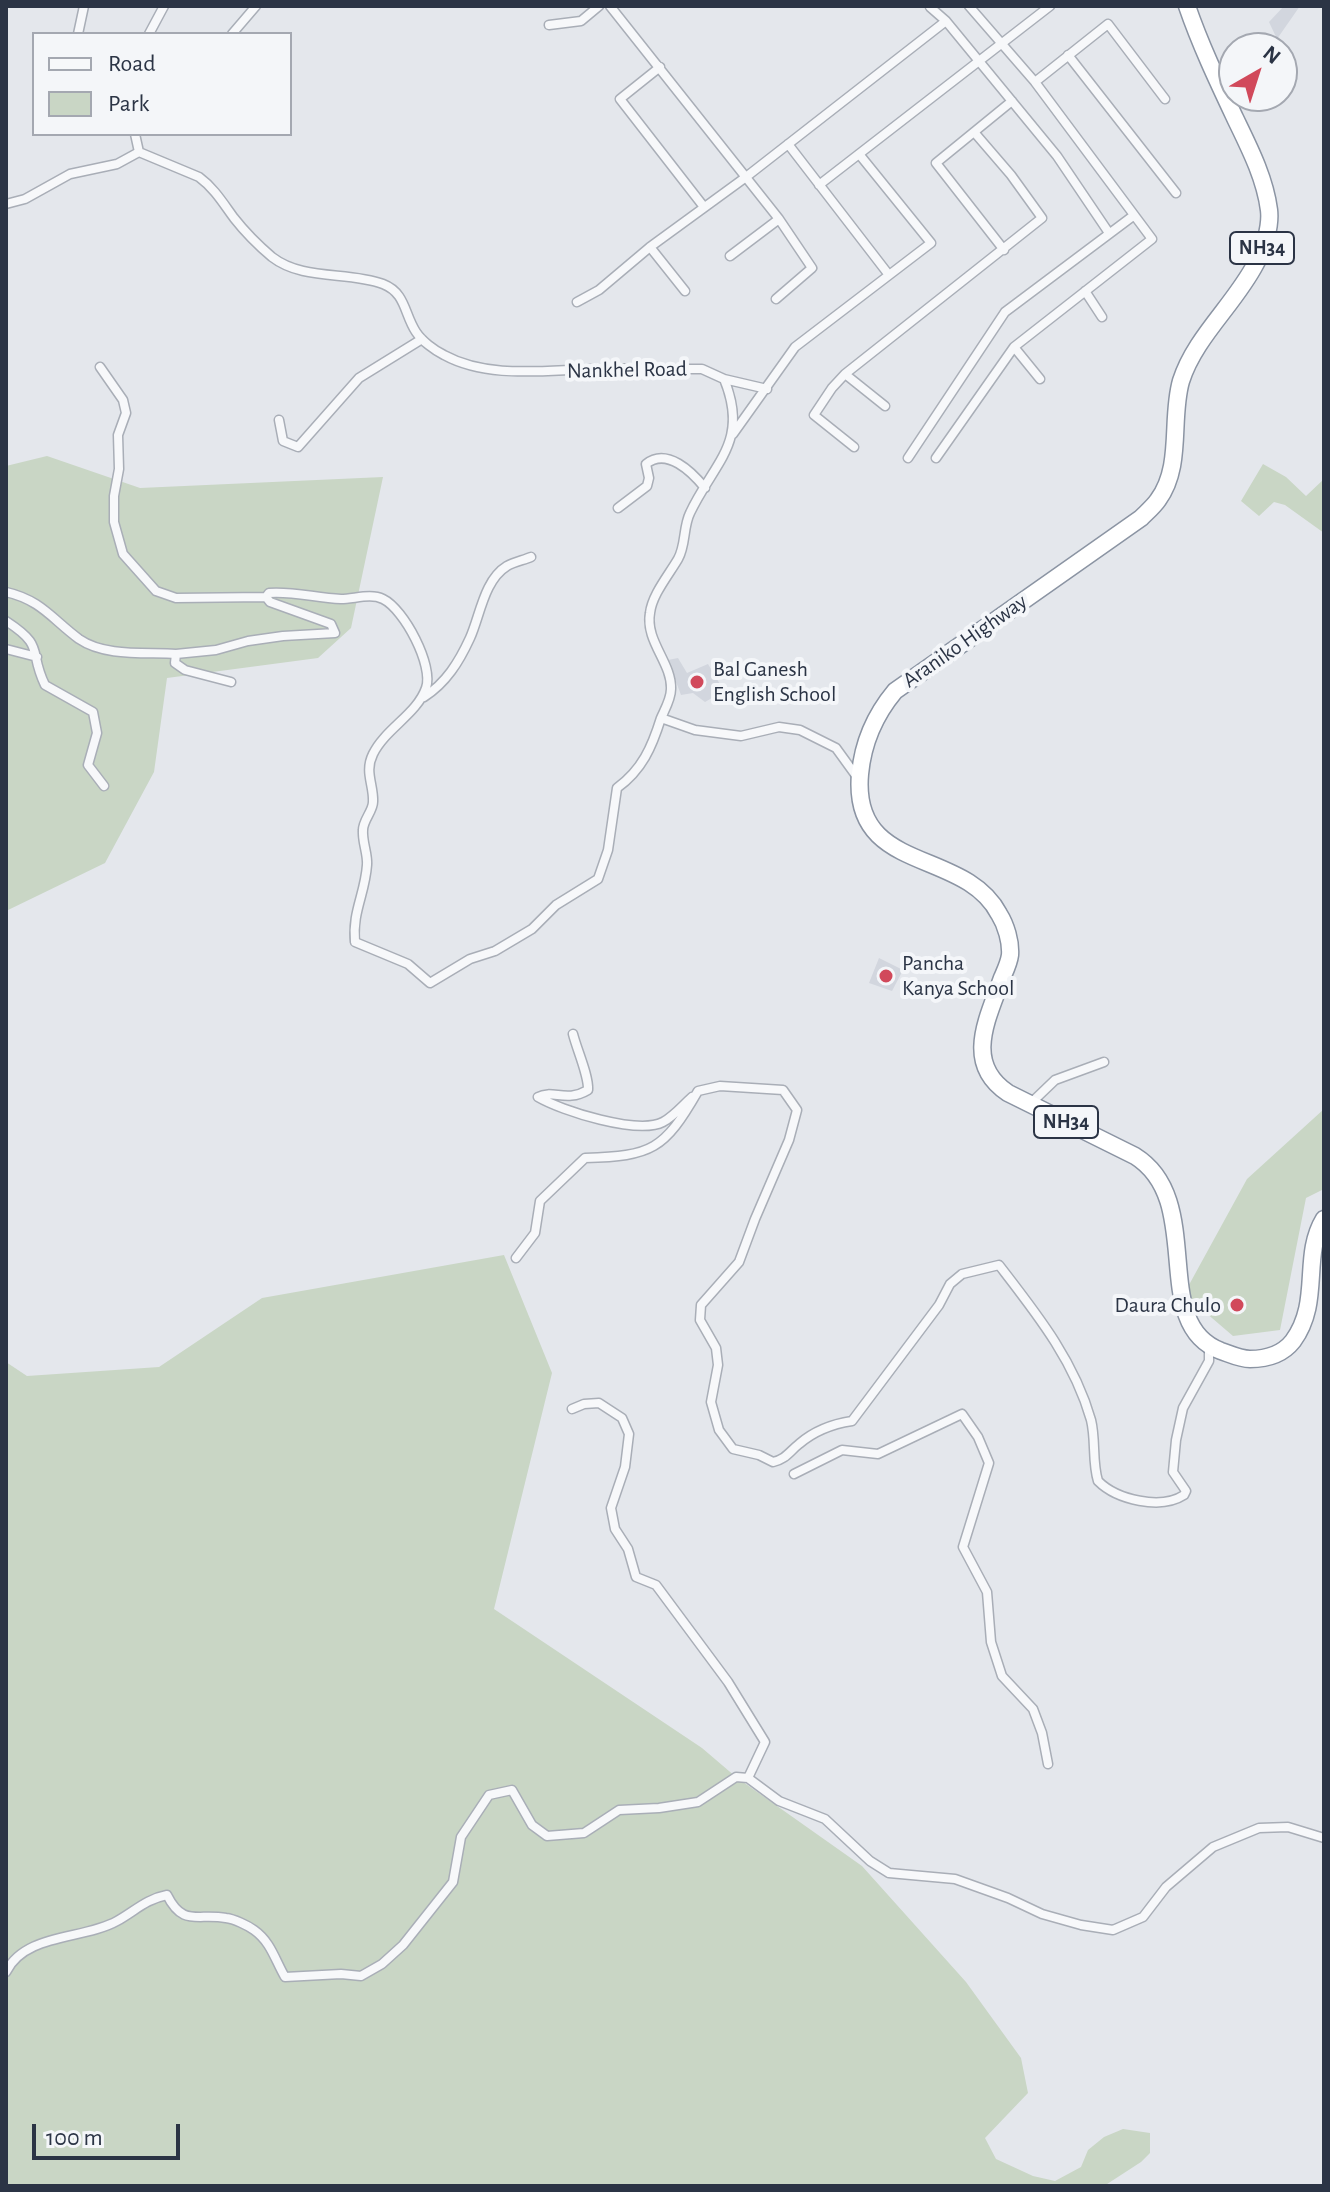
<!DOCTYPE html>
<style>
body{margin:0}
#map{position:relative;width:1330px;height:2192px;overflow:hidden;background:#e4e7ec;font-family:"Alegreya Sans",sans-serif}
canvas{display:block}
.frame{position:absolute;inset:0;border:8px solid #2b3445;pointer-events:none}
.legend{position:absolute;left:32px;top:32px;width:260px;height:104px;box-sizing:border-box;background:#f4f6f9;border:2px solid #a4a8b1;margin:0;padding:10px 14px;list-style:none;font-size:24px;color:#2b3445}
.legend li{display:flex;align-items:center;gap:16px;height:40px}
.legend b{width:40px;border:2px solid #a4a8b1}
.north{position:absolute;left:1218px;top:32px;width:80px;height:80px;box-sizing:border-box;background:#f4f6f9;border:2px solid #a4a8b1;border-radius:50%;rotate:39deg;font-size:22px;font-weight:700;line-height:32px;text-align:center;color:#2b3445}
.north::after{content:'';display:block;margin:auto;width:28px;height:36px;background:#d1495b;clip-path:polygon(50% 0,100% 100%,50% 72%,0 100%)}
.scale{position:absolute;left:32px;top:2124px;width:148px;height:36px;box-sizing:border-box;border:4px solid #2b3445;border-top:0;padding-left:10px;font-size:24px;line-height:28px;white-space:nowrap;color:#2b3445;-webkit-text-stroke:6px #f4f6f9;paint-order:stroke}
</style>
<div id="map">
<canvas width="1330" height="2192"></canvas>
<div class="frame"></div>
<ul class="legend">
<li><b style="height:10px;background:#f7f8fa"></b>Road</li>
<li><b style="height:22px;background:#c9d6c5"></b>Park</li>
</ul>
<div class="north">N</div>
<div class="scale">100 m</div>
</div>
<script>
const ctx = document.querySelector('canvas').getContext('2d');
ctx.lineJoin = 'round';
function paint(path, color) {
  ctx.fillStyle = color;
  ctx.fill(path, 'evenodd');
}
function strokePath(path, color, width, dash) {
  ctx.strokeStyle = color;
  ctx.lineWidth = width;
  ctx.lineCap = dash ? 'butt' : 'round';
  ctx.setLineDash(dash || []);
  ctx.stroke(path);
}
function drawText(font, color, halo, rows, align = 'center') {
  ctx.font = font + ' "Alegreya Sans",sans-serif';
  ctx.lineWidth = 8;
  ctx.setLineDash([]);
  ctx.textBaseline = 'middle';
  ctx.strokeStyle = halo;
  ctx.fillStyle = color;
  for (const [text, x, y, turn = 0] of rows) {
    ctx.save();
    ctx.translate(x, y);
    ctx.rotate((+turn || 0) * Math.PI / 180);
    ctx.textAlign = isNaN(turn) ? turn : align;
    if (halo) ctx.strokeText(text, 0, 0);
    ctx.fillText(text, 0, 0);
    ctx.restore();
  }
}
paint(new Path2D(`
 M 1284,6 L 1300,6 L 1277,39 L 1269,22 Z
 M 678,658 L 687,673 L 708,664 L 724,691 L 705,702 L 693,693 L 681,695 L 668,660 Z
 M 879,958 L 903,970 L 892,991 L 869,983 Z`), '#d2d6de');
paint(new Path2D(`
 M 47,456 L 140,488 L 383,477 L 351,628 L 318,658 L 167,678 L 154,772 L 105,863 L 6,911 L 6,466 Z
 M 1263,464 L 1286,477 L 1306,496 L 1324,479 L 1324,533 L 1285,505 L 1274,502 L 1259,516 L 1241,501 Z
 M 1324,1109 L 1324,1189 L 1306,1198 L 1280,1330 L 1233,1336 L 1184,1294 L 1247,1179 Z
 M 504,1255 L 552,1373 L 494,1609 L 702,1748 L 736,1777 L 862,1866 L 966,1982 L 1021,2058 L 1028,2093 L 985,2138 L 996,2159 L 1033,2176 L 1055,2181 L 1081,2167 L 1088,2150 L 1104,2137 L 1123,2129 L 1150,2133 L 1150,2153 L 1141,2162 L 1104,2186 L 6,2186 L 6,1362 L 27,1376 L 159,1367 L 262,1298 Z`), '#c9d6c5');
const street = new Path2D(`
 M 610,6 L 779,219 L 812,268 L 776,299
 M 930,7 L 946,21 L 1057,156 L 1109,233
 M 549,25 L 581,21 L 599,6
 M 78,34 L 84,6
 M 149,34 L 164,6
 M 232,34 L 256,6
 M 1068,55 L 1176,193
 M 660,67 L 620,99 L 704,207
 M 1035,82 L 1108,24 L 1165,99
 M 135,134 L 139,152 L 199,177 C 214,188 223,203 234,218 C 245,232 259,246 272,257 C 303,281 348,271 383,284 C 406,293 404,314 416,332 C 422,341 434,350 444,355 C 488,379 544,370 593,369 C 629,368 666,369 702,369 L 724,379 C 750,442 714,462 690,513 C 683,527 686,545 678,559 C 668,576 652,595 650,613 C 645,641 672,663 671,689 C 671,699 665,709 661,718 L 695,730 L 741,736 L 779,727 L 800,730 L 836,748 L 857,777
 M 788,144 L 889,275
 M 819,185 L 1050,6
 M 6,204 L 25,199 L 70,174 L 117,164 L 139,152
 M 650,247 L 685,291
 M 1004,250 L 936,163 L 1012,101
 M 730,256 L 779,219
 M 1085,291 L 1102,317
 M 577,302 L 599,290 L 650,247 L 746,177 L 946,21
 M 1014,347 L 1040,379
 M 100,367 L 123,400 L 126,413 L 118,435 L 119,469 L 114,496 L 114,522 L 123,554 L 156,591 L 176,598 L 266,597
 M 845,374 L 885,406
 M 724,379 L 767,389
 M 279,420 L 283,441 L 298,447 L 359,378 L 422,339
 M 733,434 L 795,347 L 931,243 L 859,154
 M 854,447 L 814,415 L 832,388 L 845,374 L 1042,218 L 1011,175 L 974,132
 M 908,458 L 1005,312 L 1133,216
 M 936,458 L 1014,347 L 1152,239 L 1035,82 L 969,6
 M 618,508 L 647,486 L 649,478 L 646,464 C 667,447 692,472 705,488
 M 6,592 C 41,600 52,619 79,639 C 105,657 146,652 176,654
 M 6,621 C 46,647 28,650 45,685 L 93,712 L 97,733 L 88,765 L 104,786
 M 6,649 L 37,657
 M 231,682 L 185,670 L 175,663 L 176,654 L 216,650 L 248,641 L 283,636 L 335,633 L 331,624 L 270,602 L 266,597 L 269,593 C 293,591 316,598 341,599 C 354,599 371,593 383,599 C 404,609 434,666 426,688 C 417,714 385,729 373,754 C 364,772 374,785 373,802 C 373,811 363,820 363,830 C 362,842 368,854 367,865 C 365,894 352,912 355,942 L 408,964 L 430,983 L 470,959 L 495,951 L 532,929 L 556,905 L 598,879 L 608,850 L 617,788 C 642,770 652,747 661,718
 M 424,697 C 446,683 459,662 470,638 C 480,616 484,580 507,566 C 514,562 524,560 531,557
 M 573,1034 C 577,1050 589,1076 588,1090 C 566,1103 553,1089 538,1097 C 562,1111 638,1135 663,1122 C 674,1116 683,1105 692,1097
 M 1030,1104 L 1055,1080 L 1104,1062
 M 516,1258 L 535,1233 L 540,1201 L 585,1158 C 652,1156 664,1150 698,1091 L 720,1086 L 783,1090 L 797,1110 L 789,1140 L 755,1219 L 739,1262 L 701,1305 L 700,1320 L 716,1348 L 718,1365 L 711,1402 L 719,1430 L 733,1449 L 759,1455 L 773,1462 C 786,1459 789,1452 799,1444 C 814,1431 832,1424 852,1421 L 939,1305 L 950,1284 L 962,1274 L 999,1265 C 1036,1313 1074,1360 1091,1420 C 1096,1440 1092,1462 1098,1481 C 1117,1500 1161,1510 1184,1495 L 1186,1491 L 1173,1472 L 1176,1440 L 1183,1408 L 1209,1361 L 1209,1346
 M 572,1409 L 584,1404 L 599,1403 L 622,1418 L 629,1434 L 625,1467 L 611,1508 L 615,1529 L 628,1549 L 636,1577 L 656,1585 L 728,1682 L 765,1742 L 748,1778 L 779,1801 L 825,1819 L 870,1861 L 889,1873 L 955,1879 L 1008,1898 L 1042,1914 L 1081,1925 L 1113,1930 L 1143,1917 L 1166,1887 L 1213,1847 L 1259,1828 L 1288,1827 L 1324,1838
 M 794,1474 L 842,1450 L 878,1454 L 962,1414 L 978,1437 L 989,1463 L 963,1547 L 987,1592 L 991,1642 L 1002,1676 L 1033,1709 L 1042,1733 L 1048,1764
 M 6,1972 C 25,1933 83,1940 117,1921 C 135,1911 146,1899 167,1895 C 183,1927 197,1913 226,1918 C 234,1919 247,1925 254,1930 C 271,1942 275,1960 285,1977 L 341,1974 L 361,1976 L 382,1964 L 403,1945 L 453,1882 L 461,1837 L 489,1795 L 512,1790 L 532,1825 L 547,1836 L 584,1833 L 619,1810 L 659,1808 L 698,1802 L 736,1777 L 748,1778`);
const highway = new Path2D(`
 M 1187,6 C 1200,44 1218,82 1235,118 C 1249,147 1265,178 1269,210 C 1271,226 1264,249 1256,263 C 1235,304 1195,337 1181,381 C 1170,419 1183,466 1158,500 C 1154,506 1147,512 1141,518 L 895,691 C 875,715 863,742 860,774 C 851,875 964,847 999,914 C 1006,925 1011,942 1010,955 C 1009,963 1005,971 1002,978 C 988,1018 963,1063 1008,1093 L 1135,1156 C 1207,1201 1148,1324 1221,1351 C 1230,1354 1240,1359 1250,1359 C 1267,1359 1282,1355 1293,1341 C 1322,1301 1301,1257 1324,1219`);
strokePath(street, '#a9aeb7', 11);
strokePath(highway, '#8b94a3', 19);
strokePath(street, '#f7f8fa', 8);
strokePath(highway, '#fff', 16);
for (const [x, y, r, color] of [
 [697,682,8,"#d1495b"],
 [886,976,8,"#d1495b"],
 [1237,1305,8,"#d1495b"]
]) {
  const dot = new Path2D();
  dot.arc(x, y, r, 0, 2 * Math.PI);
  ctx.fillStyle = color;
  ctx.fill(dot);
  strokePath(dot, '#f4f6f9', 3);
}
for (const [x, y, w] of [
 [1262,248,64],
 [1066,1122,64]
]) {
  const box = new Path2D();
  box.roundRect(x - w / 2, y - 16, w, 32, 6);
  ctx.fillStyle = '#f4f6f9';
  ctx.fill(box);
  strokePath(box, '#2b3445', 2);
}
drawText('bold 20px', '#2b3445', null, [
 ["NH34",1262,248],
 ["NH34",1066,1122]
]);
drawText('22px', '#2b3445', '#f4f6f9', [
 ["Nankhel Road",627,370,-1],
 ["Araniko Highway",965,641,-35]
]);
drawText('22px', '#2b3445', '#f4f6f9', [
 ["Bal Ganesh",713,669],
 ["English School",713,694],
 ["Pancha",902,963],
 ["Kanya School",902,988],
 ["Daura Chulo",1221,1305,"right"]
], 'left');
</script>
